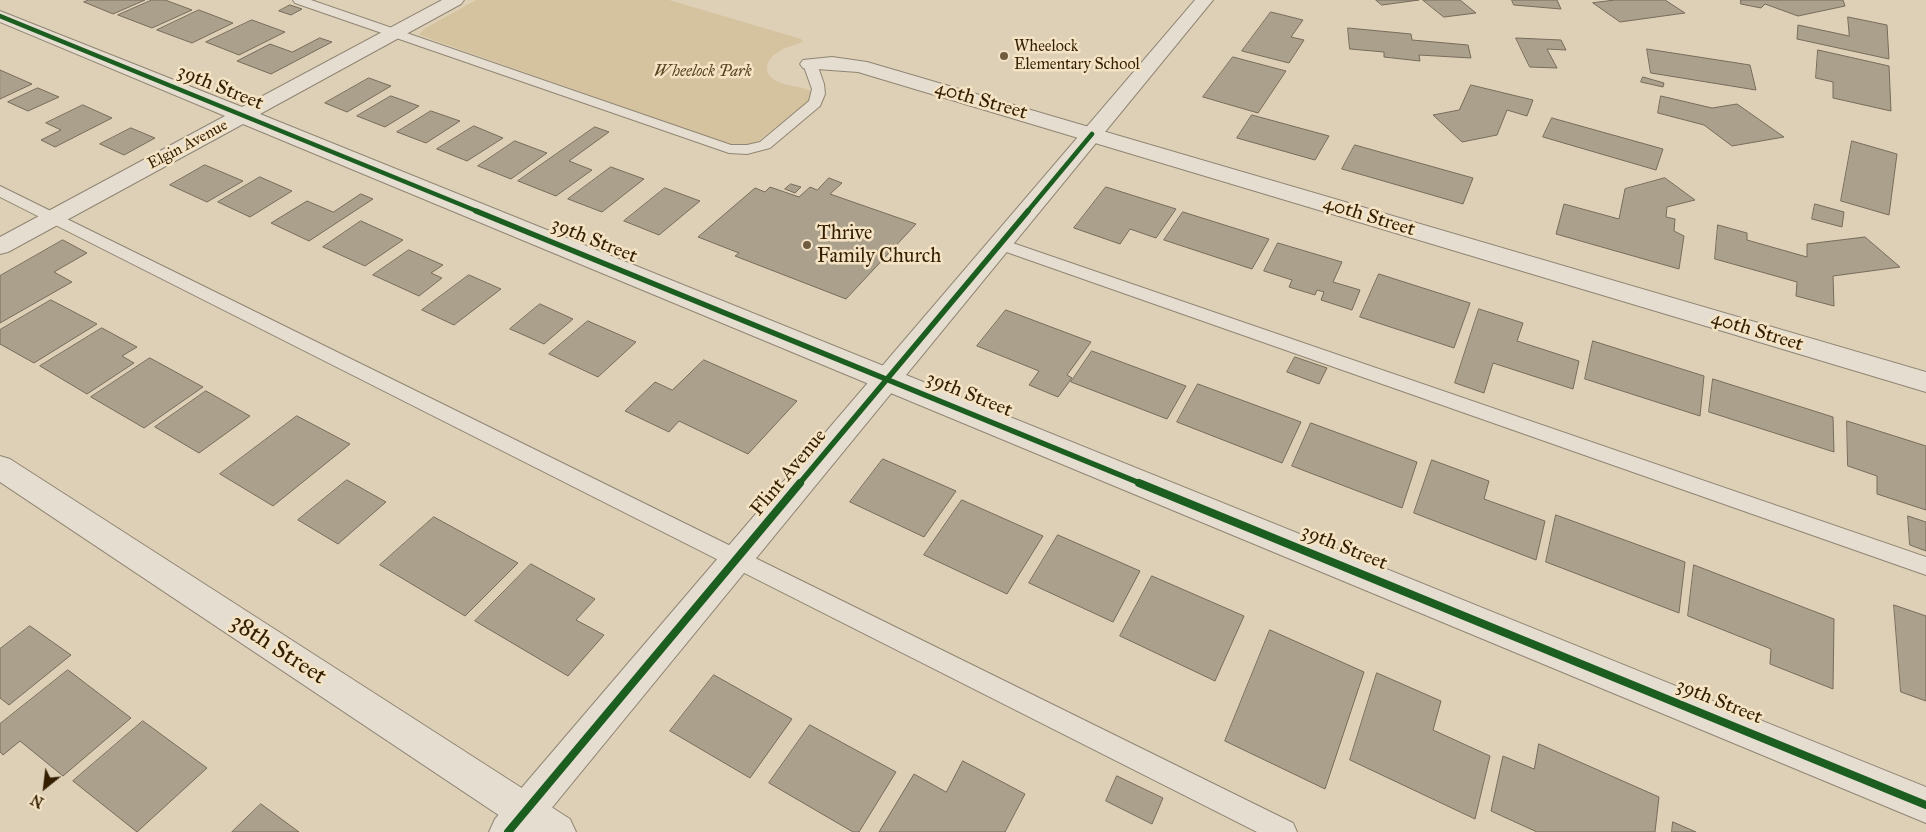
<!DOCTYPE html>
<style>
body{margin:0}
#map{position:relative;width:1926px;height:832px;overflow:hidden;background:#ded0b6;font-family:"IM FELL Great Primer",serif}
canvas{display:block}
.north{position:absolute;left:20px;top:762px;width:50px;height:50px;-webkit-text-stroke:4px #f4e4c5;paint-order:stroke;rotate:209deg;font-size:14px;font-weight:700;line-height:20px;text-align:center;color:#341e00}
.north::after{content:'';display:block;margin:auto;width:18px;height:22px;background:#341e00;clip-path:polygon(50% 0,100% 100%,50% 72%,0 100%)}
</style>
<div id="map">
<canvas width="1926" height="832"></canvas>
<div class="north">N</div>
</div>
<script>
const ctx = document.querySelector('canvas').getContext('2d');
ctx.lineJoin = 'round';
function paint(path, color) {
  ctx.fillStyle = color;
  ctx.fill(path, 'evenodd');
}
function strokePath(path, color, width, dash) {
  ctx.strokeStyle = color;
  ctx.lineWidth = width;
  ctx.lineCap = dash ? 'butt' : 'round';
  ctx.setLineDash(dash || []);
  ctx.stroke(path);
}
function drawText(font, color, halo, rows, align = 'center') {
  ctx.font = font + ' "IM FELL Great Primer",serif';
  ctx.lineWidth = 5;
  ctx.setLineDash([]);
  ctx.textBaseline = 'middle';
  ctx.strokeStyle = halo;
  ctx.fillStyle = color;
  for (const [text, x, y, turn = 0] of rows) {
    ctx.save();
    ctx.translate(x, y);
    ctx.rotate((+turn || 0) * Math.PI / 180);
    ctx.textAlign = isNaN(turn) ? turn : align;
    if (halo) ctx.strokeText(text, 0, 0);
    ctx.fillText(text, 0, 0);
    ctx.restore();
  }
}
paint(new Path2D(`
 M 476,0 L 669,0 L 801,39 L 803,41 C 796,46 786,46 778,52 C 773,55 767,61 767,67 C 766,86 798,85 809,90 L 811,92 L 810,100 L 756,143 L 747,146 L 731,145 L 419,35 L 424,29 Z`), '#d5c29e');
const building = new Path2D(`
 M 89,0 L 145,0 L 113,14 L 84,2 Z
 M 152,0 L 165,0 L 192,10 L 152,28 L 118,15 Z
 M 1376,0 L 1419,0 L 1382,5 Z
 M 1423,0 L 1460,0 L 1476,13 L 1444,17 Z
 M 1512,0 L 1557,0 L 1561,9 L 1514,5 Z
 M 1615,0 L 1665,0 L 1685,13 L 1620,22 L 1593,3 Z
 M 1741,0 L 1843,0 L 1845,6 L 1798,16 L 1765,4 L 1761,8 L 1741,4 Z
 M 290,5 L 302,9 L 291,15 L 279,11 Z
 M 199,10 L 233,23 L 192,43 L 157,30 Z
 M 1271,12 L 1303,20 L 1291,37 L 1304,40 L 1289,63 L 1242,51 Z
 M 1848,17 L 1887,25 L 1889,59 L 1797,39 L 1798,25 L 1849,36 Z
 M 252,20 L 285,32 L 239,55 L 206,42 Z
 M 1348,28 L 1411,34 L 1412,40 L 1468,45 L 1471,58 L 1419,55 L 1420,61 L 1384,57 L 1384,52 L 1350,49 Z
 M 320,38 L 332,42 L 271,74 L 237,61 L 270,44 L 292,52 Z
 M 1516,38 L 1561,40 L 1566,50 L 1547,49 L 1557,68 L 1530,67 Z
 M 1647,49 L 1750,65 L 1756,90 L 1651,73 Z
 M 1818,50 L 1889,66 L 1891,111 L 1833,98 L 1833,82 L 1816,78 Z
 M 1233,57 L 1286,71 L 1258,113 L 1203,97 Z
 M 0,70 L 32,84 L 0,99 Z
 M 1643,77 L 1664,83 L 1663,87 L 1641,82 Z
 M 369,78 L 391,86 L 347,112 L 325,103 Z
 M 1471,85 L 1533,100 L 1527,116 L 1507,110 L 1497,135 L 1462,142 L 1433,115 L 1459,110 Z
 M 38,88 L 59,97 L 28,111 L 8,102 Z
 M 391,96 L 419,106 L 385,127 L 357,116 Z
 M 1661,96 L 1712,108 L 1737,104 L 1784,137 L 1732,146 L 1704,125 L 1658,113 Z
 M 83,105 L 112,118 L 55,147 L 41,140 L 61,130 L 46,123 Z
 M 431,111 L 460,121 L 426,143 L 397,132 Z
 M 1252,115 L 1329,136 L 1315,160 L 1237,138 Z
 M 1552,118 L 1663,149 L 1656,170 L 1543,137 Z
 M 474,126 L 503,138 L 467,161 L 437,149 Z
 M 595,127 L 609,132 L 569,161 L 592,170 L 556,196 L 518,181 Z
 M 131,128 L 155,138 L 124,155 L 100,144 Z
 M 515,141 L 547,153 L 511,179 L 478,166 Z
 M 1852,141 L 1897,154 L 1889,215 L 1841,201 Z
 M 1355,145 L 1473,178 L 1463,204 L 1342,169 Z
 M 205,165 L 243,181 L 207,202 L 170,185 Z
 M 611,167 L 644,179 L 602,212 L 568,199 Z
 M 260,177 L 292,191 L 250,217 L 218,202 Z
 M 829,178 L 842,183 L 830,194 L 916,224 L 846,299 L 735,256 L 739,253 L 698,237 L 755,188 L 765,192 L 770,187 L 799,197 L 810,187 L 817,190 Z
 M 1665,178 L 1695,200 L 1667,207 L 1666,217 L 1675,219 L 1674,231 L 1684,236 L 1679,269 L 1556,234 L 1564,204 L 1619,219 L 1625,189 Z
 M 791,184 L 801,187 L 795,193 L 785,189 Z
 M 1106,187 L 1176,209 L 1156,238 L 1130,229 L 1120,244 L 1074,228 Z
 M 665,188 L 700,201 L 659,235 L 624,221 Z
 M 361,194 L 373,199 L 309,241 L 271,223 L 307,201 L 333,212 Z
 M 1815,204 L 1844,212 L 1842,227 L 1812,219 Z
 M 1183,212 L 1269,239 L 1252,269 L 1164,240 Z
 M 361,221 L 403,240 L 365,266 L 323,247 Z
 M 1718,225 L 1747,233 L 1747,240 L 1807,257 L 1807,244 L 1865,237 L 1900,267 L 1833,276 L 1834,306 L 1796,296 L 1797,282 L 1715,259 Z
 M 63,240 L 87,253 L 54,272 L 72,282 L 0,323 L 0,276 Z
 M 1278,243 L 1342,262 L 1333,282 L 1360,290 L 1352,310 L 1321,300 L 1324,292 L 1317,290 L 1315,295 L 1289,287 L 1292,280 L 1264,271 Z
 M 409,250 L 443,265 L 431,273 L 442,278 L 419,296 L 373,275 Z
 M 1379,274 L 1470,303 L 1454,348 L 1360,317 Z
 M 469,275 L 501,289 L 454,325 L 422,310 Z
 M 51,300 L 97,324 L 34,363 L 0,344 L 0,330 Z
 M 540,304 L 573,319 L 544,344 L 510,329 Z
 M 1479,309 L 1523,323 L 1517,341 L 1579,361 L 1573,389 L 1493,363 L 1484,393 L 1455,383 Z
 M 1006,310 L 1091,342 L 1067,375 L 1072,378 L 1058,397 L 1029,385 L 1039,371 L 977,346 Z
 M 588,321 L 636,342 L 598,377 L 549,354 Z
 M 102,328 L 137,347 L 122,356 L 134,363 L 87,394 L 40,366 Z
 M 1593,341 L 1704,376 L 1700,416 L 1585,379 Z
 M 1092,351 L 1186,386 L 1167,419 L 1071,382 Z
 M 1295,357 L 1327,368 L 1319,384 L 1287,372 Z
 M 150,358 L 203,387 L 144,428 L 91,397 Z
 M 704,360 L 797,401 L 748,454 L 679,421 L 669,432 L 625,411 L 655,382 L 672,390 Z
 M 1713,379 L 1833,417 L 1834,452 L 1709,412 Z
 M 1198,384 L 1301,422 L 1282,463 L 1177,422 Z
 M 206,391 L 250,416 L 199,453 L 155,427 Z
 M 297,416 L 350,444 L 273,506 L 220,474 Z
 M 1847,421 L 1926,446 L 1926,510 L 1877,494 L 1877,476 L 1848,466 Z
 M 1311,423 L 1417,462 L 1402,508 L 1292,466 Z
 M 883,459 L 956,491 L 924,537 L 850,502 Z
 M 1432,460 L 1489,481 L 1484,499 L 1545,521 L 1536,560 L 1414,513 Z
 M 347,480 L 386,502 L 338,544 L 298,520 Z
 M 962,500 L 1043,536 L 1007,594 L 924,555 Z
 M 1556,515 L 1685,562 L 1679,613 L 1546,562 Z
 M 1908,516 L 1926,522 L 1926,551 L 1910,545 Z
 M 434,517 L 518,563 L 465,616 L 380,565 Z
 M 1058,535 L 1140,571 L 1113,622 L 1029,583 Z
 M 531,564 L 595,599 L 576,620 L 604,635 L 568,676 L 475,621 Z
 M 1694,565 L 1834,619 L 1833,689 L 1770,664 L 1771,649 L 1688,616 Z
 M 1152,576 L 1244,616 L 1215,681 L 1120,636 Z
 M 1894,605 L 1926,616 L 1926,701 L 1901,692 Z
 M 30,626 L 71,655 L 9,705 L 0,698 L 0,649 Z
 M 1270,630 L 1364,672 L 1325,789 L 1225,741 Z
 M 68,670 L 131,718 L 63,776 L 20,741 L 3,755 L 0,752 L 0,724 Z
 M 1377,673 L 1441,701 L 1433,730 L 1490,756 L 1475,819 L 1350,760 Z
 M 714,675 L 792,719 L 750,778 L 670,731 Z
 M 143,721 L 207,768 L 137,832 L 73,781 Z
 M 810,725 L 896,772 L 859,832 L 853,832 L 769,783 Z
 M 1539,744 L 1659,797 L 1655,832 L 1537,832 L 1491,811 L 1503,756 L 1534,769 Z
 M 963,761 L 1025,794 L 1005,832 L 879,832 L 914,774 L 946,792 Z
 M 1117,776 L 1163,798 L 1152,824 L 1106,801 Z
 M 261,804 L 299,832 L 232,832 Z
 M 1673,822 L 1696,832 L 1672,832 Z`);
paint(building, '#aba08c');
strokePath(building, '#776c5b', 1);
const service = new Path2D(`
 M 293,0 L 311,0 L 731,145 L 747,145 L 760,142 L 809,101 L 812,89 L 803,64 L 805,61 L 810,60 L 817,64 L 824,84 L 825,94 L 820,106 L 770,148 L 747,154 L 729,153 L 295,3 Z
 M 0,186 L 1293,823 L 1297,832 L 1257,832 L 0,197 Z
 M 1001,239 L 1926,557 L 1926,575 L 995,248 L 993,244 L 995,240 Z`);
const minor = new Path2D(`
 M 442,0 L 464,0 L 461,4 L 260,114 L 1926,787 L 1926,823 L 243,124 L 8,252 L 0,254 L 0,237 L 225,116 L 0,22 L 0,11 L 242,107 Z
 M 832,57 L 867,62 L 1926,372 L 1926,392 L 858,72 L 803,68 L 800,64 L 803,60 Z
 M 0,456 L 10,459 L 570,819 L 576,832 L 524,832 L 0,482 Z`);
const tertiary = new Path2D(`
 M 1195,0 L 1213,0 L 532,832 L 489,832 L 495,819 Z`);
strokePath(service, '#908573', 2);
strokePath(minor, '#908573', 2);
strokePath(tertiary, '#908573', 2);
paint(service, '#e4ddd0');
paint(minor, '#e4ddd0');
paint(tertiary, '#e4ddd0');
strokePath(new Path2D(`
 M 0,16 L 479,212
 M 1027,212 L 1092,134`), '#1b5e20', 4.5);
strokePath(new Path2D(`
 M 476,211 L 1142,484
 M 799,484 L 1028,211`), '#1b5e20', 5.5);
strokePath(new Path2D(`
 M 1139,483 L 1926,805
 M 508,832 L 800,483`), '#1b5e20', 8);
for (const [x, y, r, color] of [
 [1004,56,5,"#705c40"],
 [807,245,5,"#705c40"]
]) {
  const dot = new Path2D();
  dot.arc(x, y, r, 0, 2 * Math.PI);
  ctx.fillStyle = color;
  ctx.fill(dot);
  strokePath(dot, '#f4e4c5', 2);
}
drawText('16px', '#341e00', '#f4e4c5', [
 ["Wheelock",1014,47],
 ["Elementary School",1014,65]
], 'left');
drawText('italic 16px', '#5a4422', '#f4e4c5', [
 ["Wheelock Park",703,72]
]);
drawText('16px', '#341e00', '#f4e4c5', [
 ["Elgin Avenue",188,145,-28]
]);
drawText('20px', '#341e00', '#f4e4c5', [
 ["39th Street",220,88,22],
 ["40th Street",981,101,16],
 ["40th Street",1369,217,17],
 ["39th Street",594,241,22],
 ["40th Street",1757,332,17],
 ["39th Street",969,395,22],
 ["Flint Avenue",789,473,-50],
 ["39th Street",1344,548,22],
 ["39th Street",1719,702,22]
]);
drawText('20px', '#341e00', '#f4e4c5', [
 ["Thrive",817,234],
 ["Family Church",817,257]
], 'left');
drawText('24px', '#341e00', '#f4e4c5', [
 ["38th Street",278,650,33]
]);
</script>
